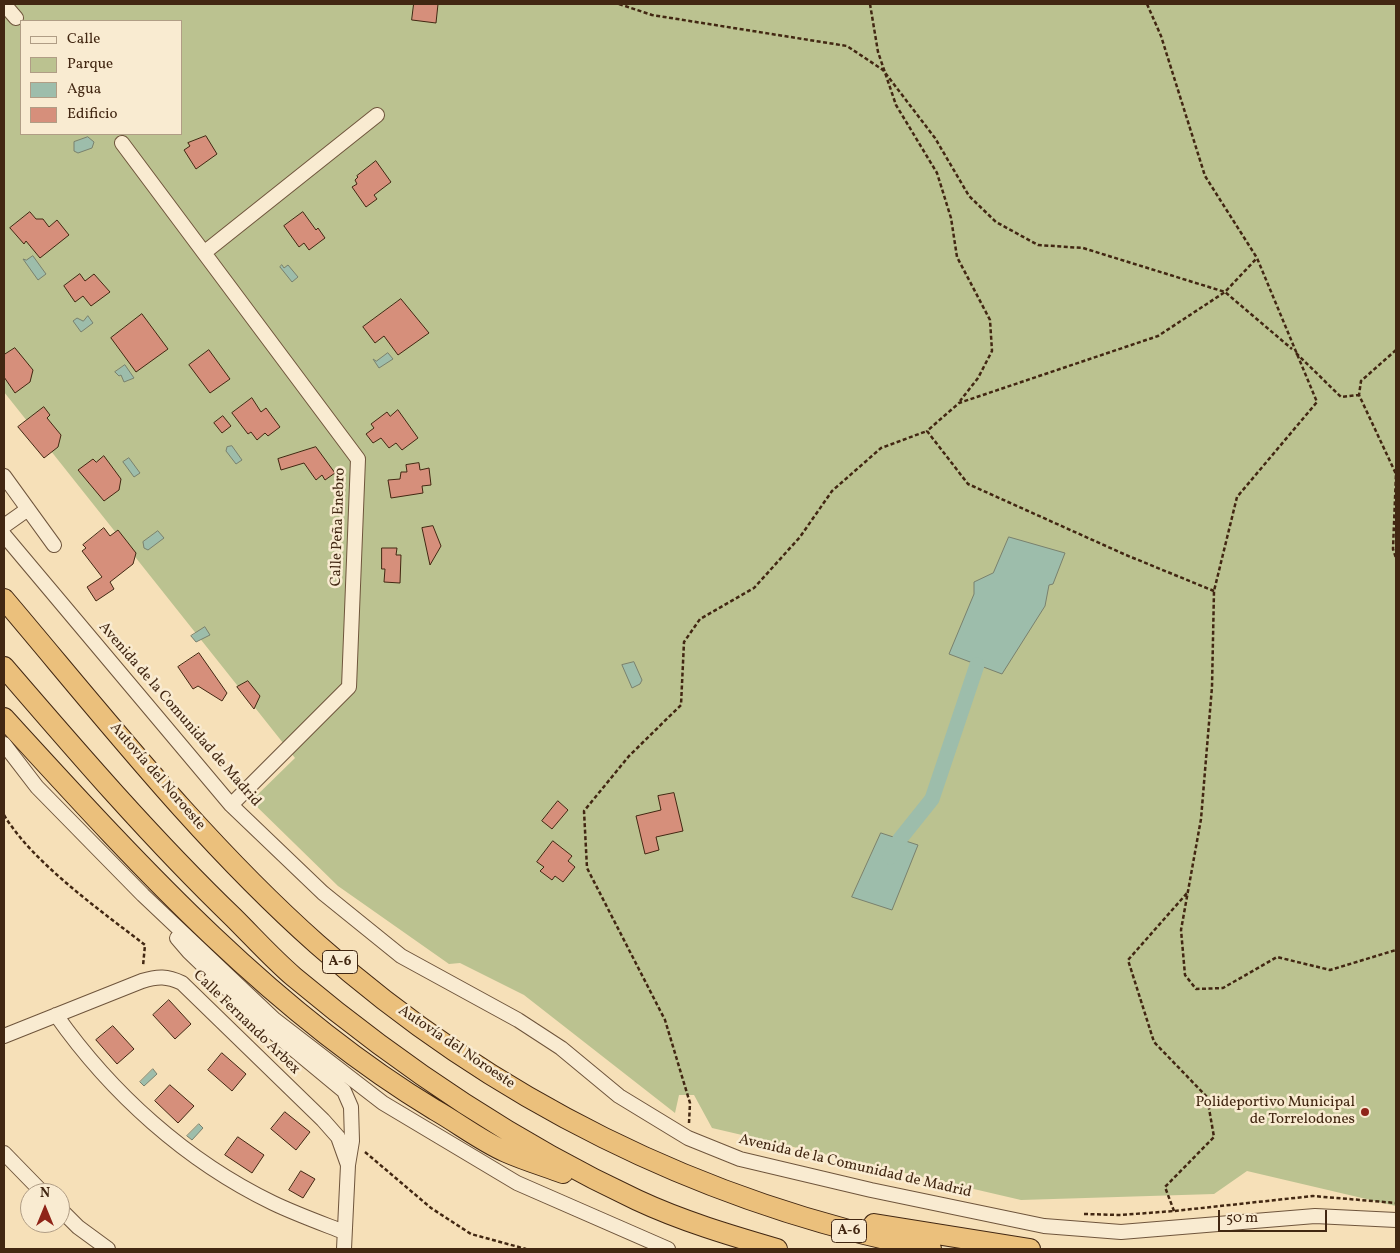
<!DOCTYPE html>
<meta charset="utf-8">
<style>
body{margin:0}
#map{position:relative;width:1400px;height:1253px;overflow:hidden;background:#f6e0b8;font-family:Vollkorn,serif}
canvas{display:block}
.frame{position:absolute;inset:0;border:5px solid #422712;pointer-events:none}
.legend{position:absolute;left:20px;top:20px;width:162px;height:115px;box-sizing:border-box;background:#f9ebd1;border:1px solid #b09d85;margin:0;padding:6px 9px;list-style:none;font-size:15px;color:#422712}
.legend li{display:flex;align-items:center;gap:10px;height:25px}
.legend b{width:25px;border:1px solid #b09d85}
.north{position:absolute;left:20px;top:1183px;width:50px;height:50px;box-sizing:border-box;background:#f9ebd1;border:1px solid #b09d85;border-radius:50%;rotate:0deg;font-size:14px;font-weight:700;line-height:20px;text-align:center;color:#422712}
.north::after{content:'';display:block;margin:auto;width:18px;height:22px;background:#8f2418;clip-path:polygon(50% 0,100% 100%,50% 72%,0 100%)}
.scale{position:absolute;left:1218px;top:1210px;width:109px;height:22px;box-sizing:border-box;border:2px solid #422712;border-top:0;padding-left:6px;font-size:15px;line-height:18px;white-space:nowrap;color:#422712;-webkit-text-stroke:4px #f9ebd1;paint-order:stroke}
</style>
<div id="map">
<canvas width="1400" height="1253"></canvas>
<div class="frame"></div>
<ul class="legend">
<li><b style="height:6px;background:#f9ebd1"></b>Calle</li>
<li><b style="height:14px;background:#bbc290"></b>Parque</li>
<li><b style="height:14px;background:#9dbdab"></b>Agua</li>
<li><b style="height:14px;background:#d68f7b"></b>Edificio</li>
</ul>
<div class="north">N</div>
<div class="scale">50 m</div>
</div>
<script>
const ctx = document.querySelector('canvas').getContext('2d');
ctx.lineJoin = 'round';
function paint(path, color) {
  ctx.fillStyle = color;
  ctx.fill(path, 'evenodd');
}
function strokePath(path, color, width, dash) {
  ctx.strokeStyle = color;
  ctx.lineWidth = width;
  ctx.lineCap = dash ? 'butt' : 'round';
  ctx.setLineDash(dash || []);
  ctx.stroke(path);
}
function drawText(font, color, halo, rows, align = 'center') {
  ctx.font = font + ' Vollkorn,serif';
  ctx.lineWidth = 5;
  ctx.setLineDash([]);
  ctx.textBaseline = 'middle';
  ctx.strokeStyle = halo;
  ctx.fillStyle = color;
  for (const [text, x, y, turn = 0] of rows) {
    ctx.save();
    ctx.translate(x, y);
    ctx.rotate((+turn || 0) * Math.PI / 180);
    ctx.textAlign = isNaN(turn) ? turn : align;
    if (halo) ctx.strokeText(text, 0, 0);
    ctx.fillText(text, 0, 0);
    ctx.restore();
  }
}
paint(new Path2D(`
 M 4,4 L 1396,4 L 1396,1206 L 1247,1171 L 1214,1194 L 1021,1200 L 712,1128 L 694,1095 L 679,1095 L 675,1113 L 524,995 L 460,963 L 449,964 L 338,886 L 251,801 L 295,758 L 4,392 ZM 21,21 L 181,21 L 181,134 L 21,134 Z`), '#bbc290');
const water = new Path2D(`
 M 88,137 L 94,142 L 92,148 L 78,153 L 74,151 L 74,142 Z
 M 33,256 L 46,274 L 38,280 L 23,259 L 26,260 Z
 M 282,265 L 284,268 L 288,265 L 298,277 L 292,282 L 280,267 Z
 M 88,316 L 93,323 L 81,332 L 73,321 L 77,318 L 83,321 Z
 M 388,353 L 393,359 L 379,368 L 373,359 L 376,361 Z
 M 125,365 L 134,378 L 124,382 L 121,375 L 119,376 L 115,372 Z
 M 232,446 L 242,460 L 236,464 L 226,451 L 227,447 Z
 M 129,458 L 140,473 L 134,477 L 123,462 Z
 M 158,531 L 164,538 L 148,550 L 144,548 L 143,542 Z
 M 1009,537 L 1065,553 L 1053,584 L 1049,585 L 1045,606 L 1002,674 L 949,654 L 974,594 L 974,582 L 993,573 Z
 M 205,627 L 210,635 L 196,642 L 191,636 Z
 M 634,662 L 642,680 L 640,684 L 632,688 L 622,665 Z
 M 881,833 L 918,845 L 892,910 L 852,897 Z
 M 153,1069 L 157,1074 L 144,1086 L 140,1082 Z
 M 199,1124 L 203,1128 L 192,1140 L 187,1136 Z`);
paint(water, '#9dbdab');
strokePath(water, '#79816e', 1);
strokePath(new Path2D(`
 M 890,857 L 900,839 L 932,799 L 977,665`), '#9dbdab', 15);
const building = new Path2D(`
 M 414,4 L 438,4 L 436,23 L 412,20 Z
 M 206,136 L 217,154 L 196,169 L 184,150 L 190,146 L 188,143 Z
 M 376,161 L 391,182 L 374,195 L 377,199 L 366,207 L 352,187 L 357,184 L 355,180 L 358,177 L 357,176 Z
 M 30,212 L 36,219 L 43,219 L 49,227 L 57,220 L 69,235 L 40,258 L 26,241 L 24,244 L 10,228 Z
 M 303,212 L 316,230 L 318,228 L 325,238 L 309,250 L 304,243 L 299,247 L 284,226 Z
 M 80,274 L 85,281 L 94,274 L 110,292 L 91,306 L 83,296 L 75,302 L 64,286 Z
 M 401,299 L 429,333 L 398,355 L 384,336 L 375,343 L 363,327 Z
 M 142,314 L 168,349 L 136,372 L 111,338 Z
 M 15,348 L 33,370 L 30,382 L 15,393 L 4,377 L 4,355 Z
 M 209,350 L 230,379 L 210,393 L 189,365 Z
 M 252,398 L 261,412 L 266,408 L 280,427 L 268,436 L 265,433 L 257,440 L 251,432 L 248,434 L 232,413 Z
 M 44,407 L 50,415 L 47,418 L 61,435 L 58,447 L 44,458 L 18,427 Z
 M 398,410 L 418,438 L 402,450 L 396,443 L 389,448 L 381,438 L 373,443 L 366,434 L 374,428 L 371,424 L 387,412 L 390,416 Z
 M 223,416 L 231,426 L 222,433 L 214,423 Z
 M 316,447 L 335,473 L 325,480 L 322,475 L 316,480 L 304,463 L 281,470 L 278,459 Z
 M 104,456 L 121,479 L 119,490 L 104,501 L 78,470 L 93,459 L 96,462 Z
 M 419,463 L 420,470 L 429,468 L 431,485 L 422,486 L 423,493 L 391,498 L 388,480 L 400,479 L 401,472 L 407,472 L 406,465 Z
 M 433,526 L 441,546 L 430,565 L 422,528 Z
 M 104,528 L 110,536 L 118,530 L 136,553 L 133,564 L 110,582 L 114,589 L 96,601 L 87,587 L 102,577 L 82,551 L 86,548 L 83,545 Z
 M 382,548 L 397,548 L 396,555 L 401,555 L 400,583 L 384,582 L 385,569 L 382,569 Z
 M 199,653 L 227,693 L 222,701 L 198,686 L 193,689 L 178,667 Z
 M 248,681 L 260,696 L 254,709 L 237,687 Z
 M 674,793 L 683,831 L 656,837 L 659,850 L 645,854 L 636,816 L 661,810 L 658,796 Z
 M 558,801 L 568,810 L 552,829 L 542,821 Z
 M 553,841 L 572,856 L 568,861 L 575,867 L 563,882 L 555,876 L 552,880 L 540,871 L 544,867 L 537,862 Z
 M 169,1000 L 191,1024 L 175,1039 L 153,1015 Z
 M 113,1026 L 134,1049 L 117,1064 L 96,1040 Z
 M 222,1053 L 246,1074 L 232,1091 L 208,1070 Z
 M 170,1085 L 194,1106 L 178,1123 L 155,1101 Z
 M 285,1112 L 310,1132 L 296,1150 L 271,1129 Z
 M 238,1137 L 264,1155 L 252,1173 L 225,1155 Z
 M 301,1171 L 315,1179 L 303,1198 L 289,1190 Z`);
paint(building, '#d68f7b');
strokePath(building, '#422712', 1);
const minor = new Path2D(`
 M 4,4 L 16,18
 M 122,143 L 358,459 L 349,687 L 231,805
 M 205,252 L 377,115
 M 4,476 L 54,545
 M 4,526 L 28,509
 M 4,535 L 231,805 L 323,893 L 401,956 L 518,1020 L 561,1048 L 619,1096 L 688,1138 L 740,1159 L 871,1190 L 1044,1226 L 1121,1232 L 1315,1216 L 1396,1220
 M 4,744 L 37,787 L 143,895 L 274,1019 L 383,1103 L 517,1183 L 668,1249
 M 177,938 L 189,952 L 268,1028 L 344,1091 L 351,1107 L 352,1141 L 348,1165 L 344,1249
 M 56,1015 C 111,1093 186,1161 273,1203 C 296,1214 321,1223 344,1232
 M 4,1036 L 142,981 C 158,976 167,976 182,983 L 323,1120 L 338,1137 L 348,1165
 M 4,1153 L 43,1193
 M 60,1209 L 78,1227 L 108,1249`);
const highway = new Path2D(`
 M 4,599 C 104,717 201,841 317,944 C 491,1099 703,1204 931,1249
 M 4,667 C 78,753 152,839 234,918 C 254,938 273,959 294,977 C 399,1065 513,1142 637,1200 C 682,1221 729,1235 777,1249
 M 4,718 C 134,860 268,1009 435,1110 C 458,1123 481,1141 506,1152 C 524,1160 544,1166 563,1173
 M 874,1224 L 1030,1249`);
strokePath(minor, '#6f553c', 16);
strokePath(highway, '#422712', 22);
strokePath(new Path2D(`
 M 619,4 L 652,15 L 847,46 L 883,70 L 935,138 L 969,196 L 996,222 L 1038,245 L 1083,248 L 1225,292 L 1292,349
 M 870,4 L 878,52 L 896,105 L 937,173 L 951,218 L 957,257 L 990,320 L 992,351 L 978,378 L 960,401
 M 1147,4 L 1161,36 L 1205,176 L 1257,258 L 1317,402 L 1237,497 L 1214,591 L 1212,687 L 1201,819 L 1181,930 L 1185,975 L 1196,989 L 1223,988 L 1277,957 L 1330,970 L 1396,950
 M 1396,350 L 1361,381 L 1359,395 L 1396,474 L 1393,549 L 1396,558
 M 1296,353 L 1341,397 L 1359,395
 M 1214,591 L 1126,555 L 968,484 L 927,431 L 959,403 L 1158,336 L 1225,292 L 1257,258
 M 4,815 C 33,863 100,910 145,945 L 143,966
 M 689,1123 L 690,1103 L 665,1020 L 587,868 L 584,811 L 629,756 L 681,705 L 684,642 L 700,619 L 754,588 L 800,537 L 832,491 L 881,448 L 927,431
 M 365,1152 L 431,1208 L 471,1234 L 526,1249
 M 1174,1211 L 1165,1187 L 1214,1137 L 1207,1097 L 1154,1042 L 1128,960 L 1188,892
 M 1084,1214 L 1121,1215 L 1174,1211 L 1313,1196 L 1396,1203`), '#422712', 2.5, [4, 2.5]);
strokePath(minor, '#f9ebd1', 14);
strokePath(highway, '#ebc07c', 20);
for (const [x, y, r, color] of [
 [1365,1112,5,"#8f2418"]
]) {
  const dot = new Path2D();
  dot.arc(x, y, r, 0, 2 * Math.PI);
  ctx.fillStyle = color;
  ctx.fill(dot);
  strokePath(dot, '#f9ebd1', 2);
}
for (const [x, y, w] of [
 [340,962,35],
 [849,1231,35]
]) {
  const box = new Path2D();
  box.roundRect(x - w / 2, y - 11.5, w, 23, 4);
  ctx.fillStyle = '#f9ebd1';
  ctx.fill(box);
  strokePath(box, '#422712', 1);
}
drawText('bold 14px', '#422712', null, [
 ["A-6",340,962],
 ["A-6",849,1231]
]);
drawText('15px', '#422712', '#f9ebd1', [
 ["Calle Peña Enebro",339,527,-88],
 ["Avenida de la Comunidad de Madrid",179,715,49],
 ["Autovía del Noroeste",157,777,49],
 ["Calle Fernando Arbex",246,1023,44],
 ["Autovía del Noroeste",456,1048,34],
 ["Avenida de la Comunidad de Madrid",855,1167,13]
]);
drawText('15px', '#422712', '#f9ebd1', [
 ["Polideportivo Municipal",1355,1103],
 ["de Torrelodones",1355,1120]
], 'right');
</script>
